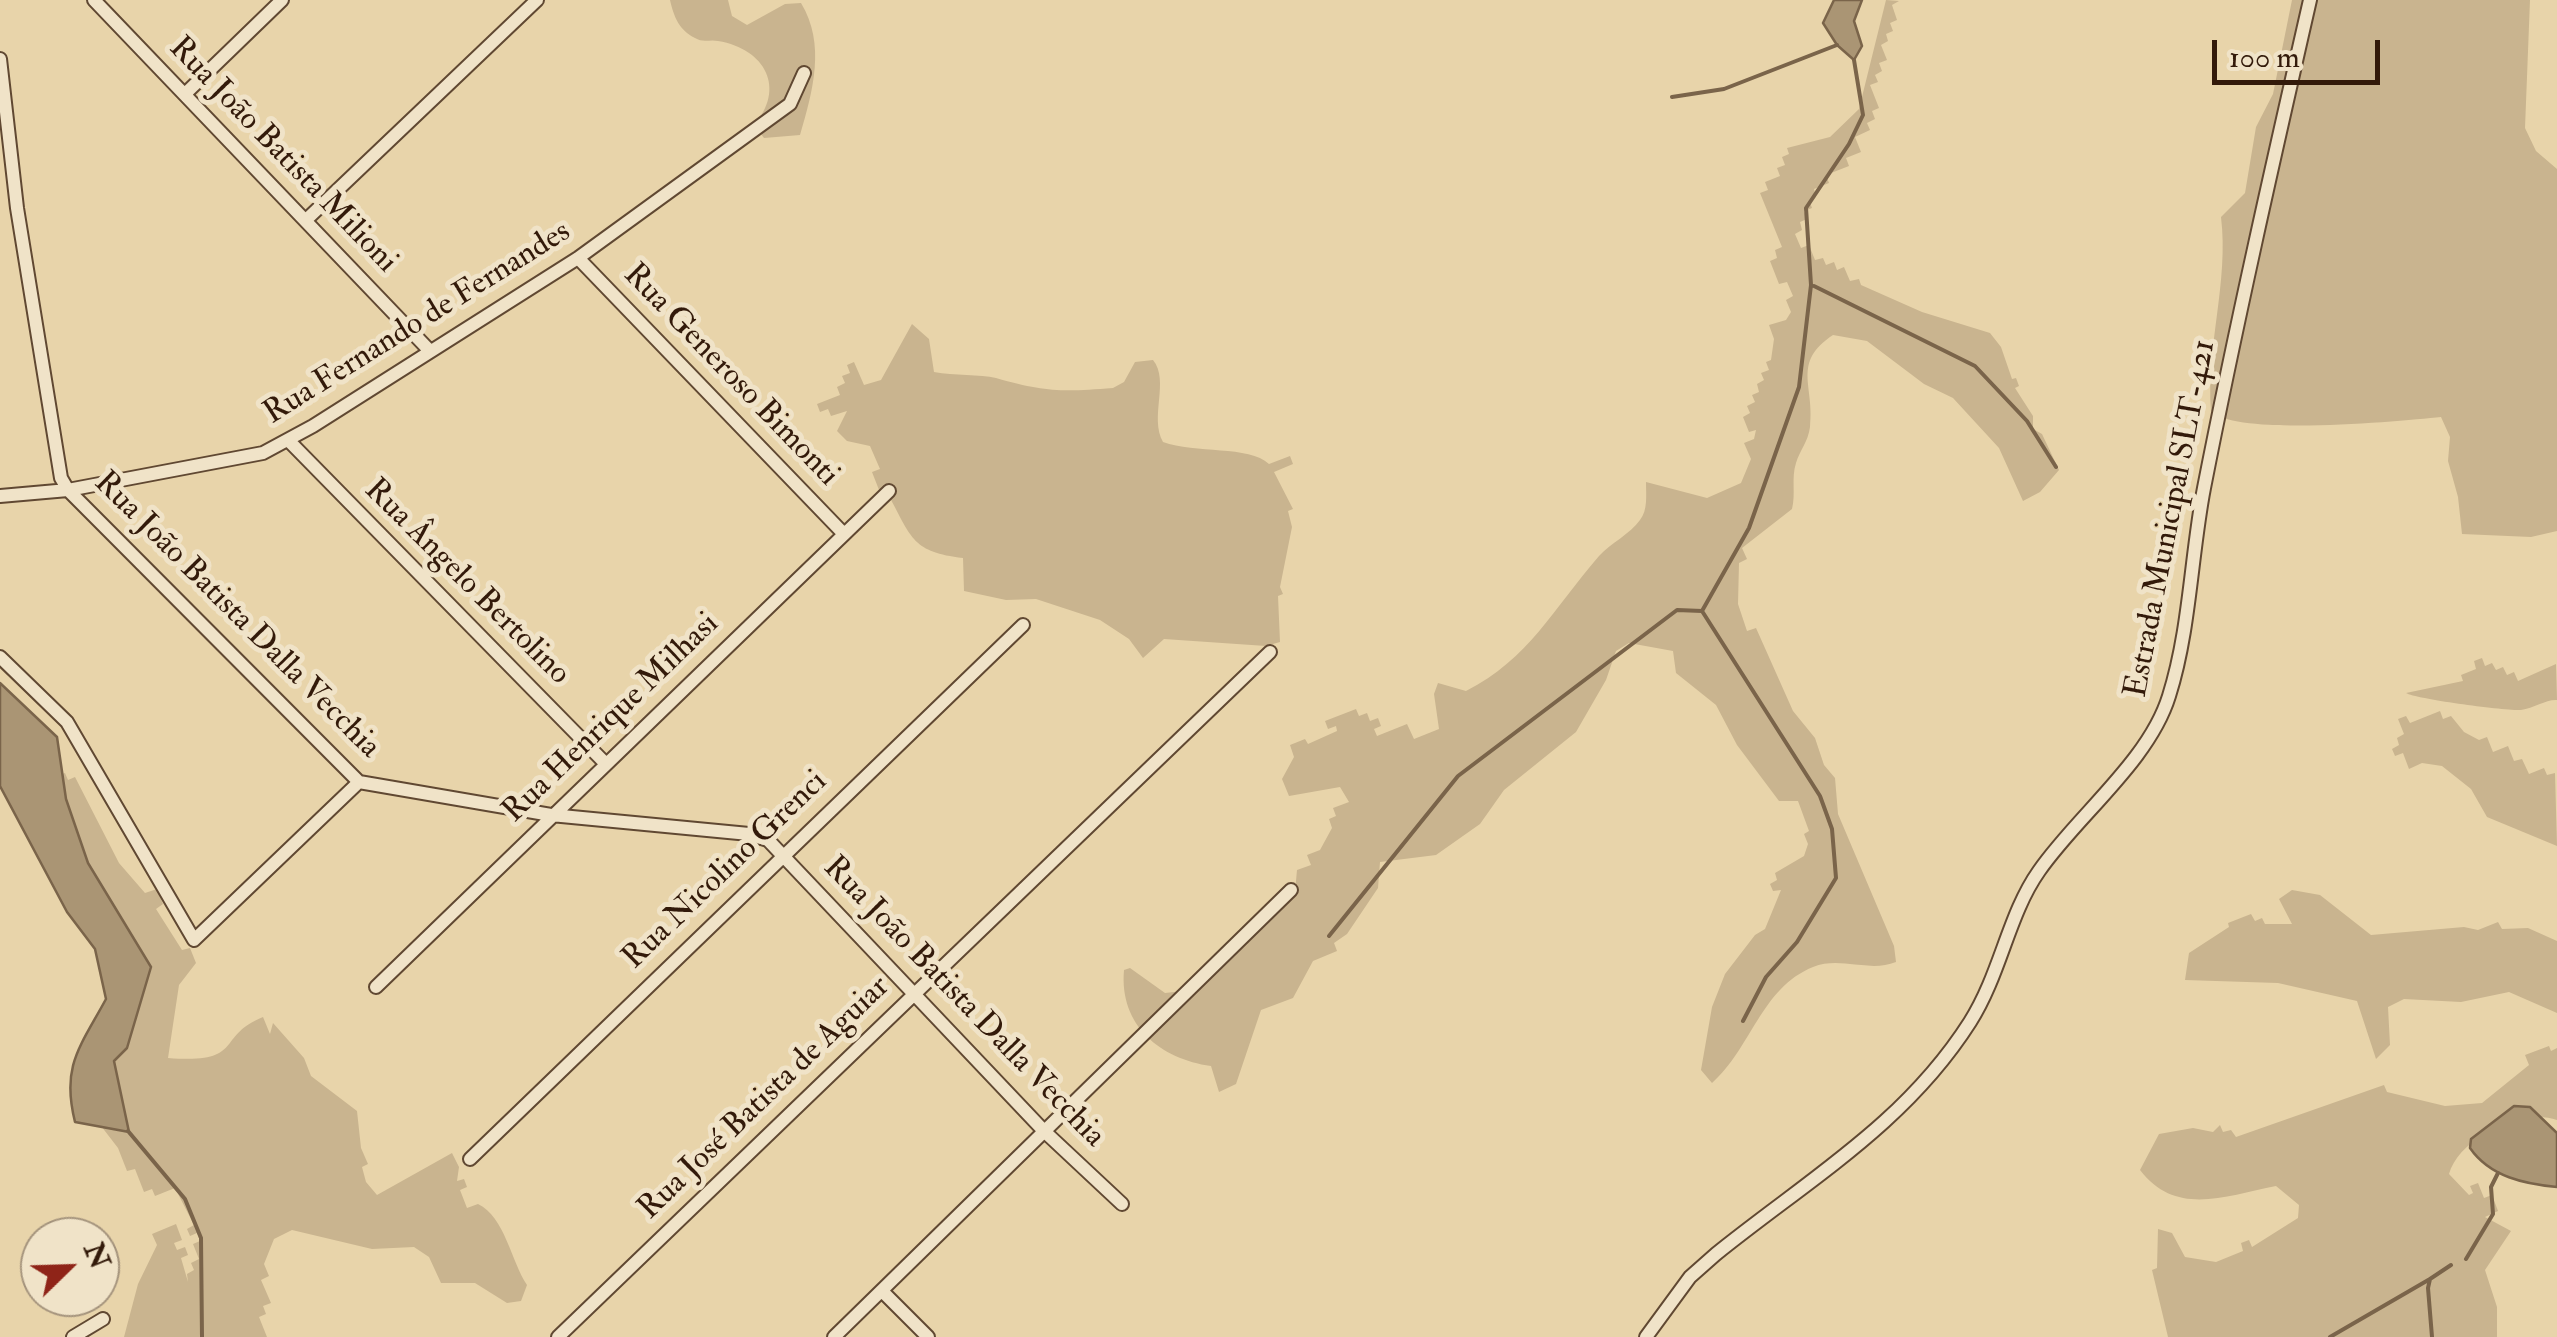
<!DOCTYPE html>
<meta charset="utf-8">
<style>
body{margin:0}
#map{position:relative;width:2557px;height:1337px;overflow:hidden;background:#e8d4aa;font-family:"IM FELL Double Pica",serif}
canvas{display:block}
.north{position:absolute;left:20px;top:1217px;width:100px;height:100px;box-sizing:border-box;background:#f0e3c8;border:2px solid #a4937c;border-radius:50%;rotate:67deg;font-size:28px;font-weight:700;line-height:40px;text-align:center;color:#331a0a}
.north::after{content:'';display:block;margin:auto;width:35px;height:45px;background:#8f2418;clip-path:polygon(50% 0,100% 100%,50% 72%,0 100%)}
.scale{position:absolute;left:2212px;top:40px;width:168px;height:45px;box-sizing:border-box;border:5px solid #331a0a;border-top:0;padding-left:12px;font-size:30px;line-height:35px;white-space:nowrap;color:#331a0a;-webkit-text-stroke:8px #f0e3c8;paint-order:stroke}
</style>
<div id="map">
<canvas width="2557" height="1337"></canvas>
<div class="north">N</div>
<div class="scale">100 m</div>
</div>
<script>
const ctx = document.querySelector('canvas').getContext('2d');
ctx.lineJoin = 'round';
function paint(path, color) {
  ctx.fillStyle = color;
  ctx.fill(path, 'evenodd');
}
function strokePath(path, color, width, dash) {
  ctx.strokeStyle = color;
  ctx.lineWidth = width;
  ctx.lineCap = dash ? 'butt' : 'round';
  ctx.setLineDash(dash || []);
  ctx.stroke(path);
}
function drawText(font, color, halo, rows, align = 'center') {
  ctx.font = font + ' "IM FELL Double Pica",serif';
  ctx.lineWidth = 10;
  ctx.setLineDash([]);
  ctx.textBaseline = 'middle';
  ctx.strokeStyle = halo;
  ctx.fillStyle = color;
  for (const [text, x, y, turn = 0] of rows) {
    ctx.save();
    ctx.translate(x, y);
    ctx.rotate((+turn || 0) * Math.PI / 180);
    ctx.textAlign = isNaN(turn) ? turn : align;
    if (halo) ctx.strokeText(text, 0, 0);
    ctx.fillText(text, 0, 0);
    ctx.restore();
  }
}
paint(new Path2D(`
 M 670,0 L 728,0 L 732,16 L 747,25 L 785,4 L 801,3 C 826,44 813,91 800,135 L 764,138 L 754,125 C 786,89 766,49 718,41 C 710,39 703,43 695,38 C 679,30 674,17 670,0 Z
 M 1886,0 L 1899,1 L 1892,5 L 1897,20 L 1890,23 L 1893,31 L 1886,34 L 1888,41 L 1881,45 L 1887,60 L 1879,63 L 1882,71 L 1875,75 L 1878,82 L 1870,85 L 1879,108 L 1872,111 L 1875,119 L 1867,123 L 1870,130 L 1855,137 L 1861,152 L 1846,158 L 1849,166 L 1826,175 L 1829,183 L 1814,189 L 1816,197 L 1809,200 L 1812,208 L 1804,211 L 1807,219 L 1800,222 L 1802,230 L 1795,234 L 1801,248 L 1809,245 L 1815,260 L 1823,258 L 1826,265 L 1834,262 L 1837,270 L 1844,267 L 1850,281 L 1859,279 L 1861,285 L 1922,312 L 1990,333 L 2001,347 L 2012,379 L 2016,378 L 2019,386 L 2015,388 L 2033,416 L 2033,429 L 2042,434 L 2059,470 L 2040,492 L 2023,501 L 1999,448 L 1953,398 L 1924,384 L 1867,341 L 1833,335 C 1791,363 1815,385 1810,427 C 1808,442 1800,450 1796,463 C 1791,478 1796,494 1792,509 L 1742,548 L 1747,559 L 1739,563 L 1738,604 L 1747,631 L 1756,628 L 1793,711 L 1815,738 L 1824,765 L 1835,778 L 1838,814 L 1894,946 L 1896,962 C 1869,973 1841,956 1813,967 C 1761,988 1751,1049 1712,1083 L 1701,1070 L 1712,1007 L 1725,974 L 1755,935 L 1765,929 L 1781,890 L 1773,891 L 1770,884 L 1777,880 L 1775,873 L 1804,856 L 1808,844 L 1804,834 L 1809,831 L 1798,801 L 1779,801 L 1737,745 L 1716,705 L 1676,673 L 1673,651 L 1629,643 L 1616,651 L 1606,680 L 1576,732 L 1504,790 L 1480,824 L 1436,855 L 1380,862 L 1378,888 L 1347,934 L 1334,943 L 1337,951 L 1313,961 L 1293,998 L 1261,1010 L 1236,1084 L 1219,1092 L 1211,1066 C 1161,1059 1119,1026 1124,970 L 1130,968 L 1165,993 L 1183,991 L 1295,892 L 1297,870 L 1311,865 L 1307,855 L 1320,850 L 1332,828 L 1329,819 L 1336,816 L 1333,808 L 1349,802 L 1340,787 L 1289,796 L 1282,779 L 1294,757 L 1290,745 L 1305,739 L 1308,744 L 1337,731 L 1336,726 L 1328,729 L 1325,721 L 1356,709 L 1359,716 L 1367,713 L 1370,721 L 1378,718 L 1381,726 L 1374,729 L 1377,736 L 1407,724 L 1414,739 L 1439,729 L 1434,694 L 1438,683 L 1466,691 C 1529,659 1553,609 1599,556 C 1611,543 1630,534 1640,520 C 1648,510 1646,495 1646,482 L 1707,498 L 1741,483 L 1751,459 L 1744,443 L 1754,439 L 1756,430 L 1749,432 L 1743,417 L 1750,413 L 1747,406 L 1755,402 L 1752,395 L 1759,392 L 1757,384 L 1764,380 L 1761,373 L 1769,370 L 1766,362 L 1771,360 L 1774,339 L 1769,325 L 1786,320 L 1791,312 L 1786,300 L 1793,296 L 1787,282 L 1779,284 L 1770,261 L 1777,258 L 1775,250 L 1782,247 L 1760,193 L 1768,190 L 1765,182 L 1780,176 L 1777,168 L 1785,165 L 1782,157 L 1789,154 L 1787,148 L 1830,137 L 1859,109 Z
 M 2292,0 L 2530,0 L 2525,128 L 2536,151 L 2557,169 L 2557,531 L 2531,537 L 2462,534 L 2458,497 L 2448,461 L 2450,437 L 2441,417 C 2400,421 2236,437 2211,411 C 2206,346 2229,282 2221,217 L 2245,193 L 2256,127 L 2273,94 Z
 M 912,324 L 929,339 L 934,372 C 954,376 980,374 996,378 C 1045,392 1062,392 1113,388 L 1124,382 L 1135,362 L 1153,360 C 1170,381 1149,417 1163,442 C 1195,454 1249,445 1269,464 L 1290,456 L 1293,464 L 1274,472 L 1293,509 L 1288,511 L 1292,527 L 1280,587 L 1283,594 L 1278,596 L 1280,642 L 1266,646 L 1164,639 L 1143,658 L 1129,639 L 1100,620 L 1036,599 L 1006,600 L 964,591 L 963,558 C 913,552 912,539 889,496 L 881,495 L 872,472 L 880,469 L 870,446 L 847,441 L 837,431 L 847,411 L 831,416 L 828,409 L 820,412 L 817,404 L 840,395 L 837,387 L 845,383 L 842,376 L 850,373 L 847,365 L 854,362 L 864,385 L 881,380 Z
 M 2482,658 L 2485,666 L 2492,663 L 2496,670 L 2503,667 L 2507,675 L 2514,672 L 2518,681 L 2556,664 L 2557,700 C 2547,699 2534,708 2521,710 C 2506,711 2416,699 2406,693 L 2463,681 L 2461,675 L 2476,669 L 2474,661 Z
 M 2440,711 L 2443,719 L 2451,716 L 2464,732 L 2479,740 L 2487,737 L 2493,752 L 2508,746 L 2514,761 L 2522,759 L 2529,774 L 2544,768 L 2547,775 L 2555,773 L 2557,846 L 2487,817 L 2471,789 L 2442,766 L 2422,763 L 2409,769 L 2403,753 L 2395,756 L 2392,749 L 2399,745 L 2397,738 L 2404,734 L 2398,719 L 2406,716 L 2410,723 Z
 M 65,773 L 68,780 L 75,777 L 119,863 L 145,893 L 157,889 L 163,904 L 156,909 L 182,950 L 190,948 L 196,963 L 179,985 L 168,1058 C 246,1064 214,1037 263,1017 L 270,1034 L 273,1023 L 304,1058 L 311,1076 L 357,1111 L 361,1148 L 368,1164 L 362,1167 L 366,1182 L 377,1195 L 452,1153 L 459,1167 L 457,1181 L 464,1179 L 467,1187 L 460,1190 L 467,1208 L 478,1204 C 505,1217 511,1261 527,1285 L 521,1301 L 507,1303 L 475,1283 L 441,1283 L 429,1257 L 414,1247 L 372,1249 L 292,1230 L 274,1239 L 264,1264 L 269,1276 L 261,1280 L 271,1303 L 263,1306 L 266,1314 L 259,1317 L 267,1337 L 124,1337 L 138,1284 L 157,1245 L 152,1234 L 176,1224 L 182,1240 L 174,1243 L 177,1250 L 185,1247 L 188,1255 L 181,1258 L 188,1282 L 187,1274 L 194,1270 L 191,1263 L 199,1259 L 193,1244 L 200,1241 L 197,1233 L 190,1236 L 187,1229 L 194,1225 L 175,1188 L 155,1196 L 152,1189 L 144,1192 L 135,1169 L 127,1171 L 118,1148 L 98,1122 L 121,1023 L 49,779 Z
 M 2292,890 L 2320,895 L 2371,935 L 2464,927 L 2478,930 L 2498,922 L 2502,929 L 2528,928 L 2557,941 L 2557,1013 L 2509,992 L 2461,1002 L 2404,999 L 2388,1007 L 2390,1045 L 2376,1059 L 2357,1001 L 2278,983 L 2185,980 L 2189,953 L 2229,927 L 2228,923 L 2251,914 L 2255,921 L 2262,918 L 2265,924 L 2292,924 L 2279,899 Z
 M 2549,1046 L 2551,1051 L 2557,1048 L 2557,1120 C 2522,1107 2459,1138 2449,1174 L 2469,1195 L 2473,1193 L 2470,1186 L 2478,1183 L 2484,1198 L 2492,1195 L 2498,1211 L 2485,1217 L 2511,1231 L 2485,1270 L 2497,1307 L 2497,1337 L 2168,1337 L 2152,1270 L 2157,1268 L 2158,1229 L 2172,1233 L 2185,1257 L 2216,1262 L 2243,1251 L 2241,1243 L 2249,1240 L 2252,1247 L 2298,1218 L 2299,1205 L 2276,1186 C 2225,1196 2176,1217 2140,1170 L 2159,1134 L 2193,1128 L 2213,1132 L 2220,1125 L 2223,1132 L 2231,1130 L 2236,1137 L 2384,1085 L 2387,1092 L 2445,1106 L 2482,1103 L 2529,1065 L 2525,1055 Z`), '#c9b48f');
const water = new Path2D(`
 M 1834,0 L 1862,0 L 1854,21 L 1862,46 L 1854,60 L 1837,45 L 1823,23 Z
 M 0,683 L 57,737 L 66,799 L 88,863 L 151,967 L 127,1048 L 114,1061 L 129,1132 L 75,1122 C 61,1066 80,1047 106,999 L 95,949 L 67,912 L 0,786 Z
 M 2514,1106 L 2530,1107 L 2557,1133 L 2557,1187 C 2525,1184 2490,1177 2470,1148 L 2471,1139 Z`);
paint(water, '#aa9574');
strokePath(water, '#7a644a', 2.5);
strokePath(new Path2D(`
 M 1672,97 L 1724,89 L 1837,45
 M 1814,286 L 1975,366 L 2027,421 L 2056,467
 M 1702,611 L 1820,796 L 1832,829 L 1836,878 L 1797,942 L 1766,977 L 1743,1021
 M 1329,936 L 1458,776 L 1677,610 L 1702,611 L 1749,528 L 1799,387 L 1811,285 L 1806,208 L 1849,144 L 1863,115 L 1854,60
 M 128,1131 L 185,1199 L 201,1238 L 202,1337
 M 2466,1259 L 2493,1214 L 2491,1187 L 2498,1173
 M 2330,1337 L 2430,1279
 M 2432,1337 L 2428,1288 L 2430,1279 L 2451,1265`), '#7a644a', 4);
const minor = new Path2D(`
 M 94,0 L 430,351
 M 0,59 L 17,208 L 61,478 L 68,490 L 359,782 L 551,815 L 749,834 L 768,840 L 1044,1131 L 1122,1204
 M 186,93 L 282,0
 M 306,220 L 537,0
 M 578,258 L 843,533
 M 288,440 L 606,764
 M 0,496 L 68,490 L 263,453 L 313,426 L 578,258 L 790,104 L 804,73
 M 0,657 L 67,722 L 194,940 L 359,782
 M 376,987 L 889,491
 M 470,1159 L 1023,625
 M 882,1291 L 928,1337
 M 73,1337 L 103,1319
 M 558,1337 L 1270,652
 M 834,1337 L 1291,890
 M 1646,1337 L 1690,1277 L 1716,1254 C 1809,1179 1905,1124 1970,1022 C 2001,973 2008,915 2039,871 C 2077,816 2149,761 2169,696 C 2190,630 2191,555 2204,488 C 2236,325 2273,162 2310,0`);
strokePath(minor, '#604832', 16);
strokePath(minor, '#f0e3c8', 12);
drawText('32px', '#331a0a', '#f0e3c8', [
 ["Rua João Batista Milioni",282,156,46],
 ["Rua Fernando de Fernandes",418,324,-32],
 ["Rua Generoso Bimonti",730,376,46],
 ["Estrada Municipal SLT-421",2172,519,-79],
 ["Rua Ângelo Bertolino",466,583,45],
 ["Rua João Batista Dalla Vecchia",236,616,45],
 ["Rua Henrique Milhasi",612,719,-44],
 ["Rua Nicolino Grenci",726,871,-44],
 ["Rua João Batista Dalla Vecchia",963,1003,46],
 ["Rua José Batista de Aguiar",765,1099,-44]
]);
</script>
